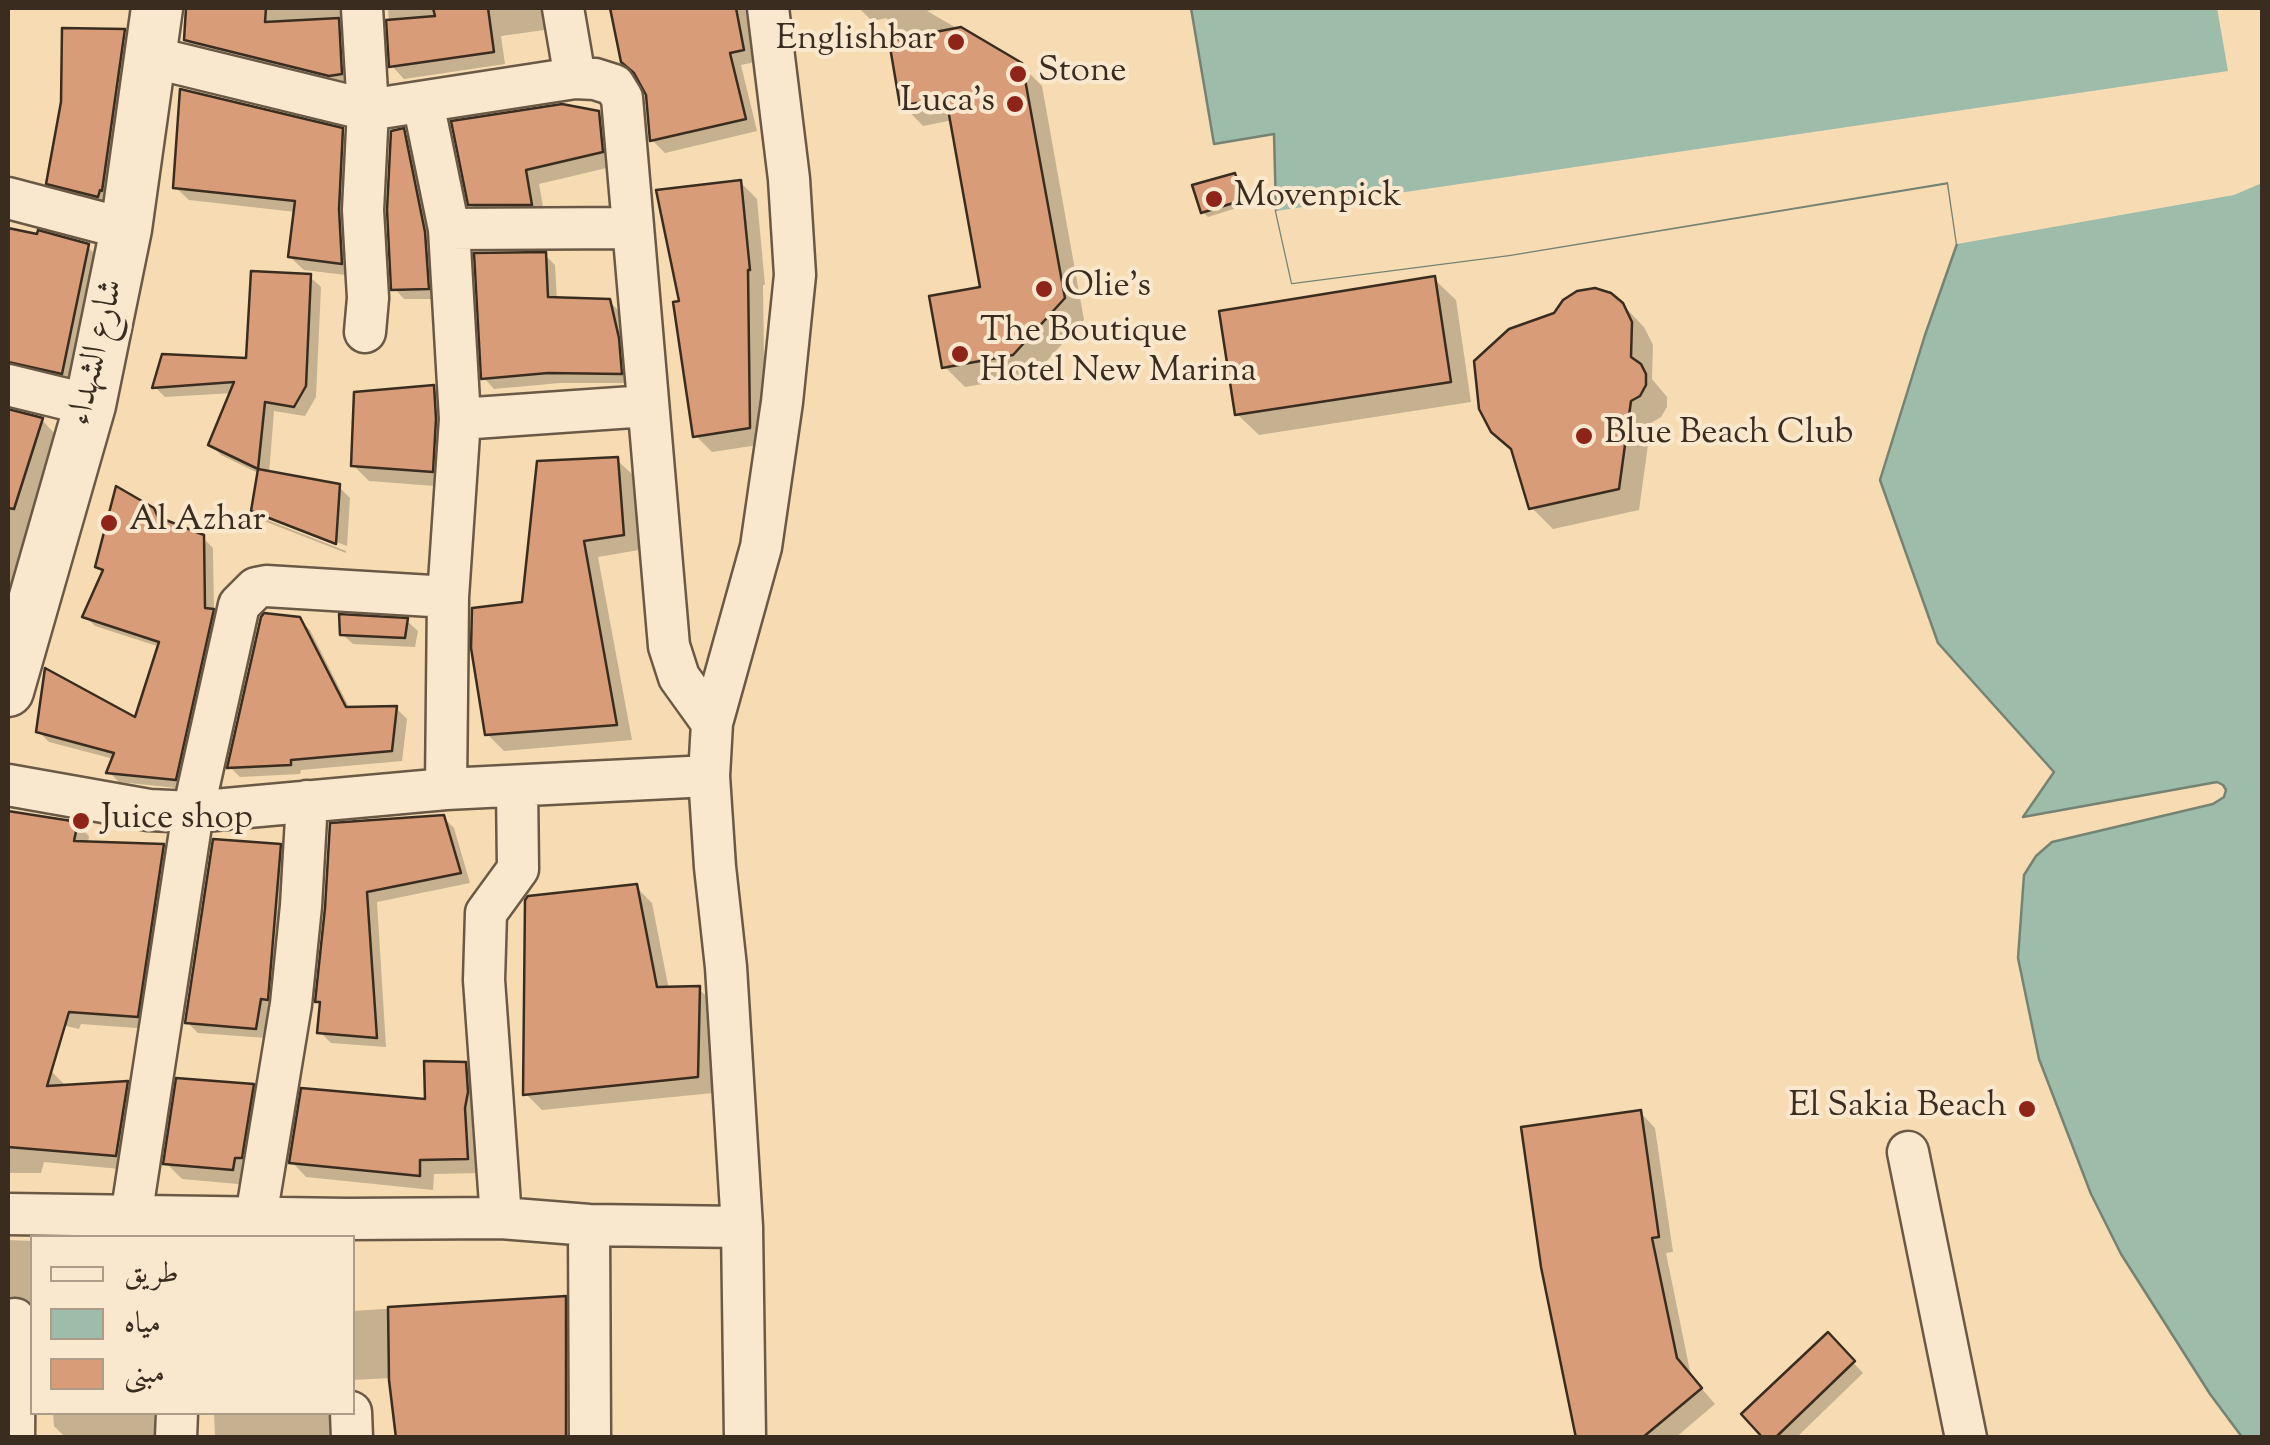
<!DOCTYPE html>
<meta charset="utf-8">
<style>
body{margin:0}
#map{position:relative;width:2270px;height:1445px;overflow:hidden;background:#f7dcb3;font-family:"Sorts Mill Goudy",Amiri,serif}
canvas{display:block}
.frame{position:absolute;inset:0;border:10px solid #3a2d20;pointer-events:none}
.legend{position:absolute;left:30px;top:1235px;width:325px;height:180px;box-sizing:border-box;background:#fae8ce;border:2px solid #ad9d88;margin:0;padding:12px 18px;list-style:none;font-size:30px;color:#3a2d20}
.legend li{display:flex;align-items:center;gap:20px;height:50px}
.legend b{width:50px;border:2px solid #ad9d88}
</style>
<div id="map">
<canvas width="2270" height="1445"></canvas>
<div class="frame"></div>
<ul class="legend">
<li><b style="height:12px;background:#fae8ce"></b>طريق</li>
<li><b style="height:28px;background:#9dbcaa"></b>مياه</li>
<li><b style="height:28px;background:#d89d78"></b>مبنى</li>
</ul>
</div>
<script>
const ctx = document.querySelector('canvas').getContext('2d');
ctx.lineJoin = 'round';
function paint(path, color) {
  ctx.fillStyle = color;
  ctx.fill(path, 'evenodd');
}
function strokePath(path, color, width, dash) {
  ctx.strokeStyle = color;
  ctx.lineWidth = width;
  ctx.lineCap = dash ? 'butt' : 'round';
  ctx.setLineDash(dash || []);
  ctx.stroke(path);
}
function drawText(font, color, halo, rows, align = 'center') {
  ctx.font = font + ' "Sorts Mill Goudy",Amiri,serif';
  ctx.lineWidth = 8;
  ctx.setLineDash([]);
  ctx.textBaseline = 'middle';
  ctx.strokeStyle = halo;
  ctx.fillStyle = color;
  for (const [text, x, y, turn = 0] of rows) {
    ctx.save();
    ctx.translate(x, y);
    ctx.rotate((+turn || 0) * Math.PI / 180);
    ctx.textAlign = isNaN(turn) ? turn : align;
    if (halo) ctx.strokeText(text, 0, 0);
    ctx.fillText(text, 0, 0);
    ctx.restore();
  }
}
const water = new Path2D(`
 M 1191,8 L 2262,8 L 2262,1437 L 2242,1437 L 2210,1394 L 2121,1254 L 2091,1194 L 2039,1059 L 2018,958 L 2024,875 L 2036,856 L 2052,842 L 2213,804 L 2224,797 L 2226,790 L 2223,785 L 2217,782 L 2023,817 L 2054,772 L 1938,643 L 1880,480 L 1925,335 L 1957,244 L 1948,183 L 1509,255 L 1292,283 L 1276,211 L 1274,134 L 1214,144 Z`);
paint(water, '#9dbcaa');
strokePath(water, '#758373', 2.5);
paint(new Path2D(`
 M 2217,8 L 2262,8 L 2262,183 L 2234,195 L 1957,244 L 1948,182 L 1509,255 L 1292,283 L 1276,211 L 2228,71 Z`), '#f7dcb3');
paint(new Path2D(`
 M 188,8 L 356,8 L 354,86 L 199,52 L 186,40 Z
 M 388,8 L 555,8 L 552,29 L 501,36 L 505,64 L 404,79 L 392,66 Z
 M 613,8 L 745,8 L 755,62 L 741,65 L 757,131 L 665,153 L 652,140 L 648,94 L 639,76 L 623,61 Z
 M 859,8 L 944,8 L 927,11 L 1021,65 L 1042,86 L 1084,320 L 1034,375 L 965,387 L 945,367 L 983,289 L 953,120 L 923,126 L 903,105 L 887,18 L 872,21 Z
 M 124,32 L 134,42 L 109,206 L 60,193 L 49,183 Z
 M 598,114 L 612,128 L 615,166 L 539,184 L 545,218 L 485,218 L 471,204 Z
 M 342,131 L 356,144 L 355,276 L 304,270 L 290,257 L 296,212 L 189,200 L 175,187 Z
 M 403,131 L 414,142 L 435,244 L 438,299 L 404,299 L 394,288 Z
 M 1234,176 L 1238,180 L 1246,205 L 1208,217 L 1203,212 Z
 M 740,182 L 757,199 L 765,285 L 763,285 L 765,444 L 712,452 L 696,436 L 682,303 Z
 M 8,230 L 87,246 L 102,261 L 76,387 L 8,380 Z
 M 545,255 L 555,265 L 557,300 L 609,301 L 620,312 L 628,350 L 631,383 L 560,383 L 494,389 L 484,378 Z
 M 310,277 L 321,287 L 316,397 L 305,416 L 274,411 L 269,474 L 339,487 L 350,498 L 347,546 L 262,513 L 262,518 L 346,551 L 346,553 L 264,521 L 253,510 L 260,474 L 221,455 L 211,445 L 233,393 L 165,397 L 155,387 L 249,361 Z
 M 1434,279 L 1456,300 L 1471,402 L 1259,435 L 1237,414 Z
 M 1622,304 L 1644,327 L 1653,345 L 1652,379 L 1667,397 L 1667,407 L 1661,417 L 1651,423 L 1639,510 L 1553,529 L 1531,507 Z
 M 433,387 L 449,404 L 448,487 L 369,481 L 353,465 Z
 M 8,412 L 42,420 L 55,434 L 42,476 L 52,486 L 18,604 L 8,600 Z
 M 617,460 L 634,476 L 639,550 L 598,557 L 632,740 L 504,751 L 487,734 L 525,604 Z
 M 153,510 L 164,522 L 202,537 L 213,548 L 214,613 L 223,621 L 186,789 L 119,782 L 109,772 L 114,759 L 49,742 L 39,732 L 137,721 L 160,647 L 95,626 L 85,616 L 104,573 L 97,566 Z
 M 299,619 L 310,630 L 350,709 L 396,708 L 407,719 L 402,761 L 301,770 L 300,774 L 240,777 L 230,767 Z
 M 407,621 L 418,631 L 415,647 L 353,644 L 342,634 Z
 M 8,814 L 77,824 L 89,836 L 88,844 L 163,846 L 176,859 L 150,1029 L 81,1024 L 79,1029 L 15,1014 L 8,1006 L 9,868 Z
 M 443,817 L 454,828 L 470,883 L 377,902 L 386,1047 L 331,1043 L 320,1032 L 322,1005 L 318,1001 L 327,909 Z
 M 280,846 L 290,857 L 277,1009 L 266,1038 L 198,1033 L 187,1022 Z
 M 636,887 L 652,903 L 669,990 L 699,989 L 715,1005 L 713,1093 L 542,1110 L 526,1094 Z
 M 8,1062 L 51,1071 L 67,1087 L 127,1084 L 141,1099 L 131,1170 L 44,1162 L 41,1173 L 8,1173 Z
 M 465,1065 L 480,1080 L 482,1173 L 434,1174 L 433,1190 L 306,1177 L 292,1162 L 427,1102 Z
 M 253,1087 L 269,1103 L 249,1185 L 182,1179 L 166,1163 Z
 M 1640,1112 L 1655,1128 L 1673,1252 L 1666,1253 L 1691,1376 L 1715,1404 L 1675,1438 L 1572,1438 L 1578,1432 Z
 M 8,1240 L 32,1241 L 32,1306 L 15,1308 L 8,1314 Z
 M 565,1298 L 579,1312 L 579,1438 L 399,1438 L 391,1378 L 352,1380 L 352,1311 Z
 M 1828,1336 L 1863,1373 L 1796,1438 L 1767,1438 Z
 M 53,1412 L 154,1412 L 154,1437 L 70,1438 L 70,1435 L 63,1435 L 54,1426 Z
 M 214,1412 L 346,1412 L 341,1438 L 215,1438 Z`), '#0003');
const building = new Path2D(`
 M 186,8 L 266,8 L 265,22 L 339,18 L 342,74 L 329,76 L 184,40 Z
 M 433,8 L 488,8 L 494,52 L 389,67 L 386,20 L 435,16 Z
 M 610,8 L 736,8 L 744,50 L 730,53 L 746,119 L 650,141 L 646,95 L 634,73 L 621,62 Z
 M 961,27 L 1022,63 L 1065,298 L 1013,355 L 942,368 L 929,296 L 980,287 L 946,98 L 900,106 L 889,41 Z
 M 62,28 L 125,29 L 102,191 L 100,190 L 98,197 L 46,184 L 61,102 Z
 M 180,89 L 343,128 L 339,209 L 342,264 L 288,257 L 295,201 L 173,188 Z
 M 562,104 L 599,111 L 603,152 L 526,170 L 532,205 L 468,205 L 451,121 Z
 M 404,128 L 425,232 L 429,289 L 391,290 L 387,210 L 391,131 Z
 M 1235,173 L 1243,200 L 1201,213 L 1192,185 Z
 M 741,180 L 750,270 L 748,270 L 750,428 L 693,437 L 673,302 L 679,301 L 656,190 Z
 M 8,228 L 37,234 L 38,230 L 89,244 L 62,374 L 8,362 Z
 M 546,252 L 548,297 L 610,299 L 619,338 L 622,374 L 548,373 L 481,379 L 474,253 Z
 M 251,271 L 311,274 L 306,386 L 294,407 L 265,402 L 258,469 L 208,445 L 234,382 L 152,388 L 162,354 L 246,358 Z
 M 1435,276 L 1451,382 L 1235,415 L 1219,311 Z
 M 1595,288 L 1611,293 L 1623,303 L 1632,322 L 1631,357 L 1641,364 L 1646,374 L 1646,385 L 1640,396 L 1631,401 L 1619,489 L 1529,509 L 1511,449 L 1491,432 L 1479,409 L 1474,361 L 1509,329 L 1554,313 L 1563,300 L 1577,291 Z
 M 434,385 L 436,419 L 433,472 L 351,466 L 354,392 Z
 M 8,409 L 43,418 L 14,509 L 8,508 Z
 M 618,457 L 624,535 L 584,541 L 617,725 L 485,735 L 471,648 L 472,608 L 522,602 L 537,461 Z
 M 258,469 L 340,484 L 336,544 L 251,511 Z
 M 116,486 L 154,508 L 158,517 L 204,535 L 205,608 L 214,609 L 176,780 L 106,773 L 114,753 L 36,732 L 45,668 L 135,717 L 159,642 L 82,617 L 103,570 L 95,567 Z
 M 264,613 L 300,617 L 346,707 L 397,706 L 392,751 L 291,760 L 291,765 L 227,768 L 261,617 Z
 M 339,614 L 408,618 L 405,638 L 340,635 Z
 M 8,811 L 78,822 L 74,841 L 164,844 L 138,1017 L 69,1012 L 47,1086 L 128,1081 L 116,1156 L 8,1147 Z
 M 444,815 L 461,873 L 367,892 L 377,1038 L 317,1033 L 320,1002 L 315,1002 L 325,908 L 330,823 Z
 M 213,839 L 281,844 L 268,1000 L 261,999 L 256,1029 L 185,1023 Z
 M 637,884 L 657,987 L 700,986 L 698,1077 L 523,1095 L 525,900 L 528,896 Z
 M 424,1061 L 466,1062 L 468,1092 L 465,1108 L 468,1159 L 420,1160 L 420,1176 L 289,1163 L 301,1088 L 425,1099 Z
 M 176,1078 L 254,1084 L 242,1158 L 235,1158 L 233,1170 L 163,1164 Z
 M 1641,1110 L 1659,1237 L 1652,1238 L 1677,1358 L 1702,1388 L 1642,1438 L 1576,1438 L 1541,1267 L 1521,1127 Z
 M 566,1296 L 566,1438 L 396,1438 L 389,1380 L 388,1307 Z
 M 1828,1332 L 1855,1361 L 1775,1438 L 1763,1438 L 1741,1414 Z`);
paint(building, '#d89d78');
strokePath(building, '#3a2d20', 2.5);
const minor = new Path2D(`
 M 362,8 L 368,110 L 363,210 L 368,298 L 365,332
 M 563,8 L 575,78
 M 151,57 L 368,110 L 575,78 L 595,79 L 614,85 L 622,98 L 669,646 L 679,677 L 712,723
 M 429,102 L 426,117 L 449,229 L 460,419 L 448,597 L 446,789
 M 8,198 L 126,229
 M 449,229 L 633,228
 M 8,385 L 90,405
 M 460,419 L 647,406
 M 8,785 L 149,810 L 193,812 L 446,789 L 709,776
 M 1908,1152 L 1966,1438
 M 8,1214 L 347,1219 L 501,1218 L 589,1225 L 742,1227
 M 131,1217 L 193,812 L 239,605 L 256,588 L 266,586 L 448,597
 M 256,1217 L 291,1004 L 301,906 L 307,801
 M 501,1218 L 484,980 L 486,913 L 518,869 L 517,786
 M 589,1225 L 590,1438
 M 351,1412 L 352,1438
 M 14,1438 L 15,1319
 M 176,1438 L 177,1412
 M 745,1438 L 742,1227 L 726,967 L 715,867 L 709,776 L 712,723 L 761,547 L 782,402 L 795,275 L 789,179 L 768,8`);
const tertiary = new Path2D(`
 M 8,691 L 90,405 L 126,229 L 157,8`);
strokePath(minor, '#695945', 45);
strokePath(tertiary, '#695945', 55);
strokePath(minor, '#fae8ce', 40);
strokePath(tertiary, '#fae8ce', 50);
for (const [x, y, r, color] of [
 [956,42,10,"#8f2418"],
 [1018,74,10,"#8f2418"],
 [1015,104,10,"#8f2418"],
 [1214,199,10,"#8f2418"],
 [1044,289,10,"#8f2418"],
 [960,354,10,"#8f2418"],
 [1584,436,10,"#8f2418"],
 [109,523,10,"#8f2418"],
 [81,821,10,"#8f2418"],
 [2027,1109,10,"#8f2418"]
]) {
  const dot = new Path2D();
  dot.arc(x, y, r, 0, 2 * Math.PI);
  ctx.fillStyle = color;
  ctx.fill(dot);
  strokePath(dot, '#fae8ce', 4);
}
drawText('35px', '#3a2d20', '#fae8ce', [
 ["Englishbar",936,42,"right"],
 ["Stone",1038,74],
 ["Luca's",995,104,"right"],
 ["Movenpick",1234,199],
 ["Olie's",1064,289],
 ["The Boutique",980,334],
 ["Hotel New Marina",980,374],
 ["Blue Beach Club",1604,436],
 ["Al Azhar",129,523],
 ["Juice shop",101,821],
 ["El Sakia Beach",2007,1109,"right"]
], 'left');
drawText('35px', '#3a2d20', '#fae8ce', [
 ["شارع الشهداء",99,353,-77]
]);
</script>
